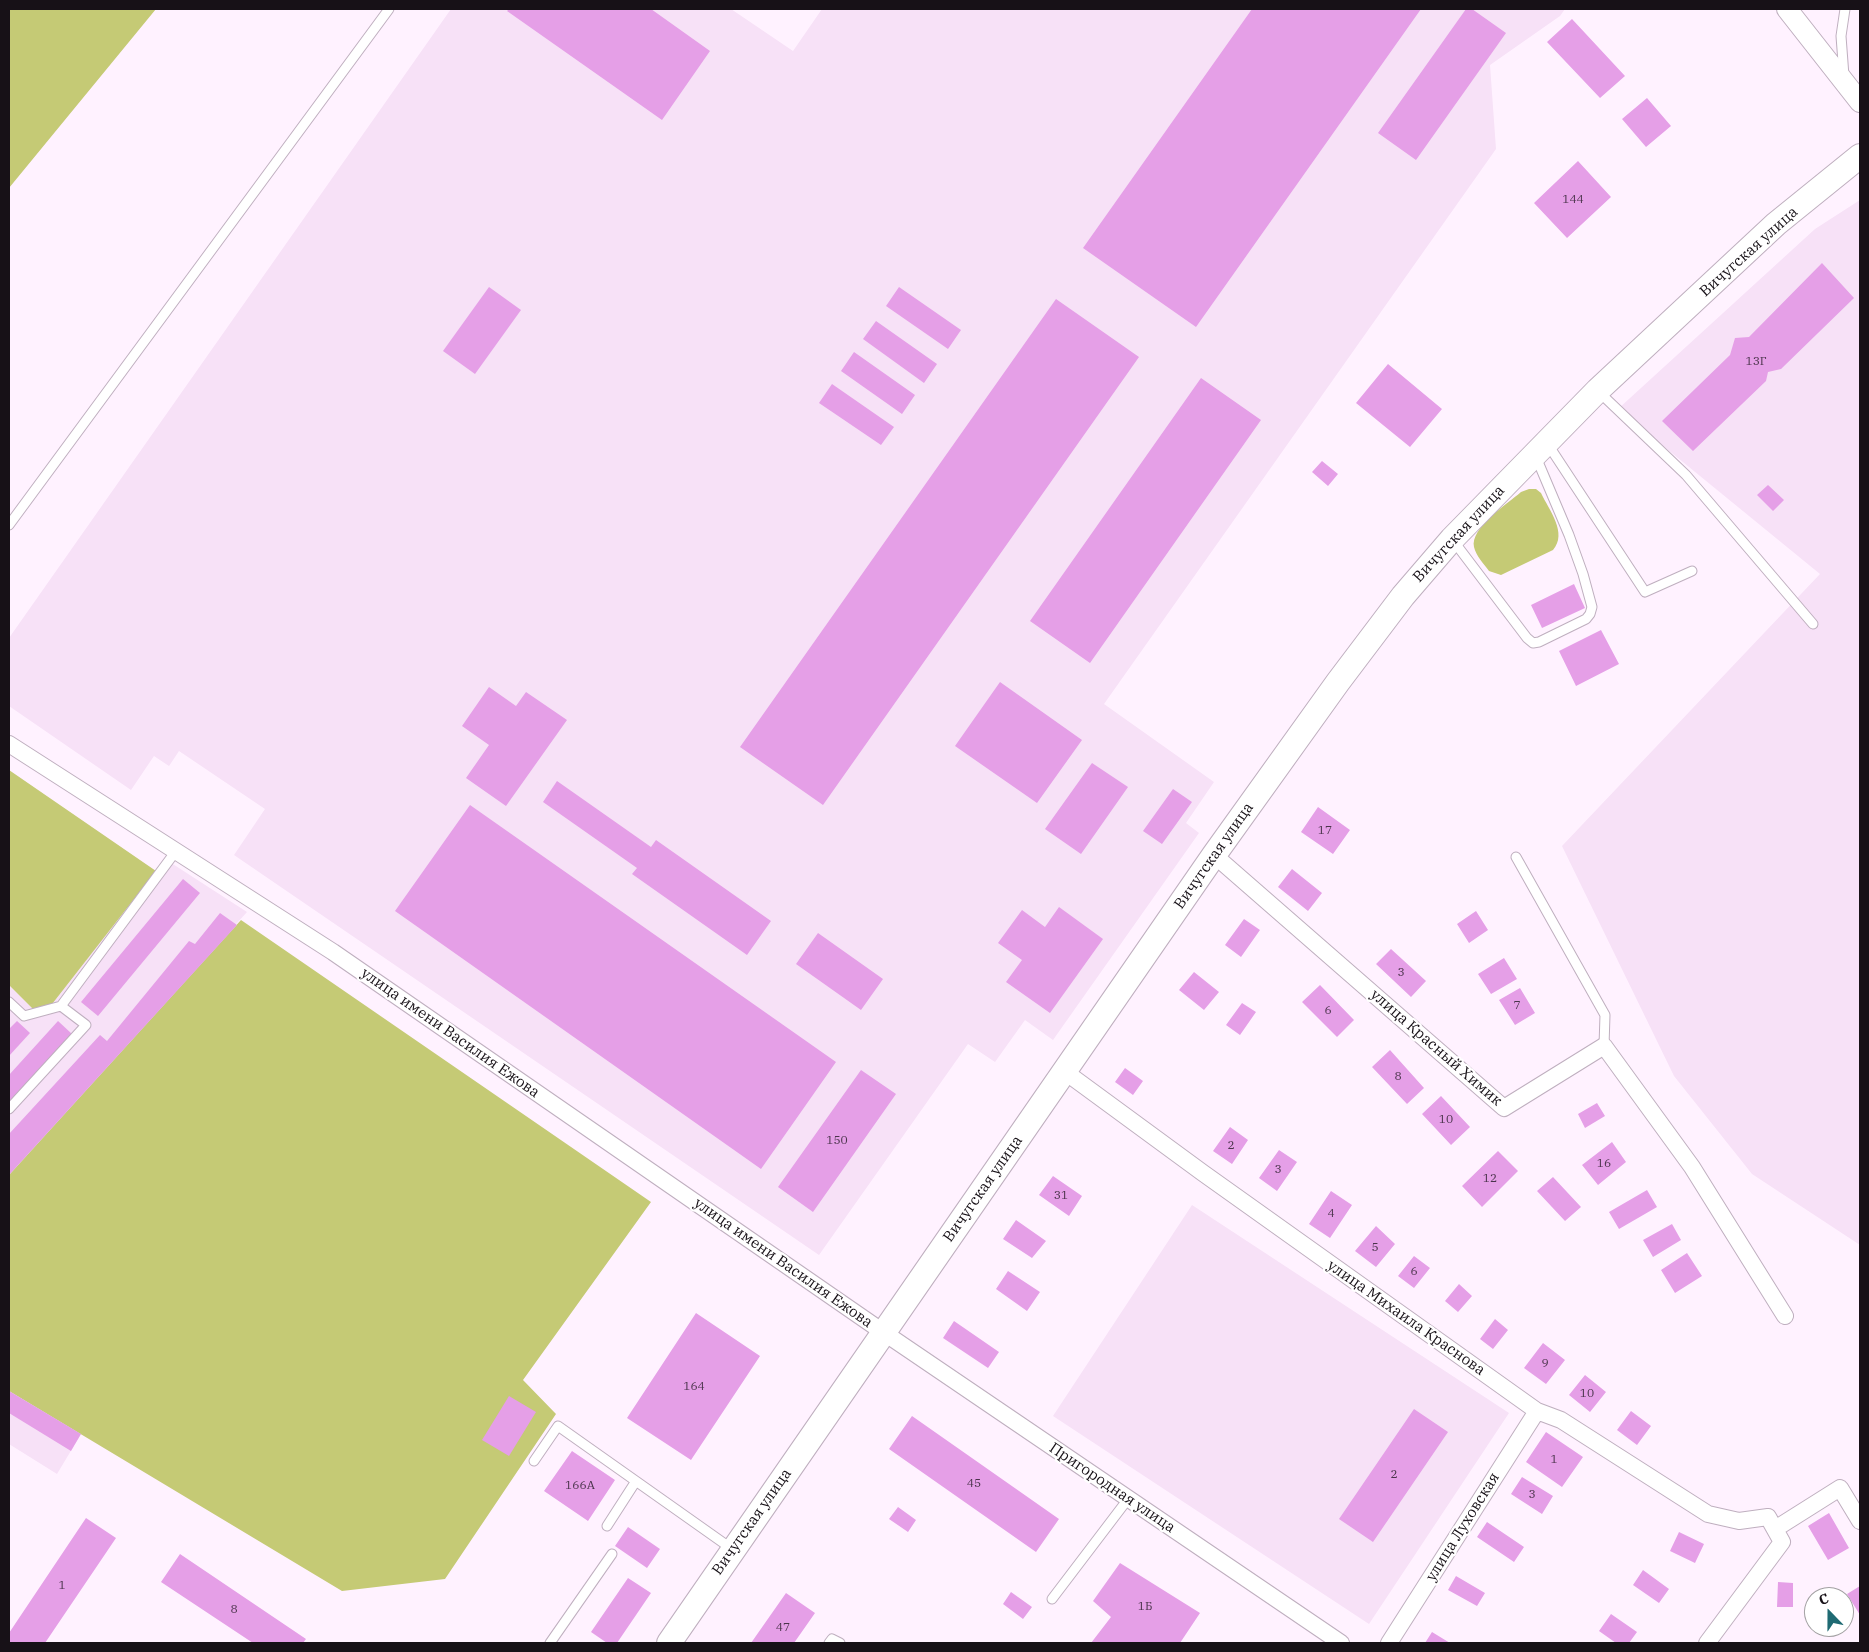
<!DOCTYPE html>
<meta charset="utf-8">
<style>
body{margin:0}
#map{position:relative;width:1869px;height:1652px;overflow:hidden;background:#fff2ff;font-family:"IBM Plex Serif",serif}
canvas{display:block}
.frame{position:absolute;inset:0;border:10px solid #171117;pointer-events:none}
.north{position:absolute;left:1804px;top:1587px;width:50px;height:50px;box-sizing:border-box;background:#fff;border:1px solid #a2a0a2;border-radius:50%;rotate:338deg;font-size:14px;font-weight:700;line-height:20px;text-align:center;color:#171117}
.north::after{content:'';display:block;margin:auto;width:18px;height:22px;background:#1f6a73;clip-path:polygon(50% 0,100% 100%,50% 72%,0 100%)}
</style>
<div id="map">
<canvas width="1869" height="1652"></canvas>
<div class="frame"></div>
<div class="north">С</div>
</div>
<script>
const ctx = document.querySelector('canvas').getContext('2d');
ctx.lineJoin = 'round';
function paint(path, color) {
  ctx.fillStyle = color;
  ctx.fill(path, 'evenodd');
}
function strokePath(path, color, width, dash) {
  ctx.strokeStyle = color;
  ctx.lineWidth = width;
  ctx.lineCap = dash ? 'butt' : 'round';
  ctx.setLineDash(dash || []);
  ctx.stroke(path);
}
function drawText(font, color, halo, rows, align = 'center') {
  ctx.font = font + ' "IBM Plex Serif",serif';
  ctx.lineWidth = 4.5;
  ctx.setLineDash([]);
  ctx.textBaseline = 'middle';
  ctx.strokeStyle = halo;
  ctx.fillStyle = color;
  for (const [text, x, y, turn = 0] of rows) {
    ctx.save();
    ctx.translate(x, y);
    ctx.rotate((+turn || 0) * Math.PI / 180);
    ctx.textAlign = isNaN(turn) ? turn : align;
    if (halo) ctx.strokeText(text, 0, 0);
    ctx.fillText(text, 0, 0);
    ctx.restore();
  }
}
paint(new Path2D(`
 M 451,9 L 731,9 L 793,51 L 822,9 L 1565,9 L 1560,16 L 1490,65 L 1496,149 L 1104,704 L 1214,782 L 1186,823 L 1199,833 L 1053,1040 L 1025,1020 L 995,1062 L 968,1044 L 819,1255 L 234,855 L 265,809 L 179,751 L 169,766 L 154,756 L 131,790 L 9,706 L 9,638 Z
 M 1860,200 L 1860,1245 L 1752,1174 L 1674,1076 L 1562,846 L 1820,574 L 1618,409 L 1815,229 Z
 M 165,859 L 247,912 L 9,1175 L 9,985 L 32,1008 L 39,1012 L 49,1008 Z
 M 1192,1205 L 1509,1413 L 1369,1624 L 1053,1416 Z
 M 9,1391 L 81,1434 L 57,1474 L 9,1444 Z`), '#f7e1f7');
paint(new Path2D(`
 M 9,9 L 156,9 L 9,188 Z
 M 1529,489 L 1536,489 L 1541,493 C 1549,510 1568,533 1553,550 L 1501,575 L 1489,571 C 1484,564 1476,556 1474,547 C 1470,528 1507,504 1521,492 Z
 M 9,770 L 156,871 L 49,1008 L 39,1012 L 32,1008 L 9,985 Z
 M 241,920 L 651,1202 L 523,1380 L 556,1414 L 445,1579 L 342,1591 L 9,1391 L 9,1175 Z`), '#c5ca75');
paint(new Path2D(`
 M 509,9 L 651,9 L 710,51 L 662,120 L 507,11 Z
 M 1252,9 L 1421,9 L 1196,327 L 1083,248 Z
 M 1466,9 L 1472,9 L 1506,33 L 1416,160 L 1378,133 Z
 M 1572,19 L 1625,76 L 1600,98 L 1547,42 Z
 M 1647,98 L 1671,126 L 1646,147 L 1622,119 Z
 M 1578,161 L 1611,197 L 1567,238 L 1534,203 Z
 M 1822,263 L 1854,298 L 1781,369 L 1768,372 L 1766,381 L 1693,451 L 1662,421 L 1730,355 L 1735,338 L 1749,337 Z
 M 489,287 L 521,310 L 475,374 L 443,351 Z
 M 899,287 L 961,330 L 948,349 L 886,306 Z
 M 1056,299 L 1139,357 L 823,805 L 740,747 Z
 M 876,321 L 937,364 L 924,383 L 863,339 Z
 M 854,352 L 915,395 L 902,414 L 841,371 Z
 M 1388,364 L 1442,409 L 1410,447 L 1356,403 Z
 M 1201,378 L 1261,420 L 1090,663 L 1030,621 Z
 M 832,384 L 894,427 L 881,445 L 819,403 Z
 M 1322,461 L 1338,474 L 1328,486 L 1312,472 Z
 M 1768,485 L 1784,500 L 1773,511 L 1757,495 Z
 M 1574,584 L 1585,608 L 1542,628 L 1531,605 Z
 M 1601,630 L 1619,664 L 1576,686 L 1559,651 Z
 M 1000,682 L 1082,740 L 1037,803 L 955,746 Z
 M 489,687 L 516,706 L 526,692 L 567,720 L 506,806 L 466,778 L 489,745 L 462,726 Z
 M 1092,763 L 1128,787 L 1081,854 L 1045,829 Z
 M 557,781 L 651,847 L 656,840 L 771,921 L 747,955 L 632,874 L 637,868 L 543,802 Z
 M 1173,789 L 1192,802 L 1162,844 L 1143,831 Z
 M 470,805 L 836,1062 L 761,1169 L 395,911 Z
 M 1318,807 L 1350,830 L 1333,854 L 1301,832 Z
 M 1292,869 L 1322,893 L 1308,911 L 1278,887 Z
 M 183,879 L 200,893 L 98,1016 L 81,1002 Z
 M 1059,907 L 1103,939 L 1050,1013 L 1006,982 L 1022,960 L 998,943 L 1022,910 L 1045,927 Z
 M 1476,911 L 1488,930 L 1469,943 L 1457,924 Z
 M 220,913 L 237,925 L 9,1175 L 9,1134 L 100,1035 L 107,1041 L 189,941 L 195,944 Z
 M 1244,919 L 1260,930 L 1241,957 L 1225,945 Z
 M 818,933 L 883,979 L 861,1010 L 796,964 Z
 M 1391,949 L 1426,981 L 1411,997 L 1376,964 Z
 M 1504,958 L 1517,979 L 1491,994 L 1478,974 Z
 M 1194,972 L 1219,992 L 1204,1010 L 1179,990 Z
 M 1320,985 L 1354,1020 L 1337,1037 L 1302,1002 Z
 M 1520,988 L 1535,1013 L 1515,1025 L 1499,1000 Z
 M 1242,1003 L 1256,1012 L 1240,1035 L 1226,1025 Z
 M 17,1021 L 30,1033 L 9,1056 L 9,1029 Z
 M 58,1021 L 72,1034 L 9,1102 L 9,1075 Z
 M 1390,1050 L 1424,1088 L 1407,1104 L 1372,1067 Z
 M 1125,1068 L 1143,1081 L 1133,1095 L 1115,1082 Z
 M 861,1070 L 896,1094 L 813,1212 L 778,1187 Z
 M 1441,1096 L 1470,1127 L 1451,1145 L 1422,1114 Z
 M 1597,1103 L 1605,1116 L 1585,1128 L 1578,1114 Z
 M 1230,1127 L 1248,1140 L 1232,1164 L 1213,1151 Z
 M 1612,1142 L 1626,1162 L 1598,1185 L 1582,1165 Z
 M 1279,1150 L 1297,1162 L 1277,1191 L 1259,1178 Z
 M 1498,1151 L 1518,1171 L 1482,1207 L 1462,1186 Z
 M 1053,1176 L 1082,1196 L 1069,1216 L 1039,1195 Z
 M 1553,1177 L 1581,1207 L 1565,1221 L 1537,1191 Z
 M 1647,1190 L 1657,1207 L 1619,1229 L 1609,1212 Z
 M 1331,1191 L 1352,1205 L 1330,1238 L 1309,1224 Z
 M 1016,1220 L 1046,1241 L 1032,1258 L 1003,1239 Z
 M 1672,1224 L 1681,1240 L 1653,1257 L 1643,1240 Z
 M 1376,1226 L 1395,1244 L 1376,1267 L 1355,1251 Z
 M 1687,1253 L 1702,1276 L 1675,1293 L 1661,1270 Z
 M 1414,1256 L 1430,1268 L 1414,1288 L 1398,1276 Z
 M 1008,1271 L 1040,1292 L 1027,1311 L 996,1289 Z
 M 1459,1284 L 1472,1296 L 1458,1312 L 1445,1301 Z
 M 696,1313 L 760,1356 L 691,1460 L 627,1418 Z
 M 1495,1319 L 1508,1330 L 1493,1349 L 1480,1339 Z
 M 954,1321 L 999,1352 L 988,1368 L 943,1338 Z
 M 1543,1343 L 1565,1360 L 1546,1384 L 1524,1368 Z
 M 1585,1375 L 1606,1392 L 1590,1412 L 1569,1395 Z
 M 9,1391 L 81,1434 L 71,1451 L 9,1413 Z
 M 509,1396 L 536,1412 L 509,1456 L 482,1440 Z
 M 1414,1409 L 1448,1432 L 1373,1542 L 1339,1519 Z
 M 1631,1411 L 1651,1426 L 1637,1445 L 1617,1430 Z
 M 912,1416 L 1059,1519 L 1036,1552 L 889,1449 Z
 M 1546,1432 L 1583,1457 L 1562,1487 L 1526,1462 Z
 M 572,1451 L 615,1480 L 588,1521 L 544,1491 Z
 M 1522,1477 L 1553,1496 L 1542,1514 L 1511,1494 Z
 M 898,1507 L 916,1520 L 908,1532 L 889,1519 Z
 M 1829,1513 L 1849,1548 L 1828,1560 L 1808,1526 Z
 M 86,1518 L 116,1538 L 45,1643 L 9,1643 L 9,1633 Z
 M 1487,1522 L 1524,1547 L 1514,1562 L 1477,1537 Z
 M 628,1527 L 660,1549 L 647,1568 L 615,1546 Z
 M 1679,1532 L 1704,1544 L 1695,1563 L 1670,1551 Z
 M 180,1554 L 306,1639 L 303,1643 L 253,1643 L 161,1582 Z
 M 1120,1563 L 1200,1613 L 1180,1643 L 1091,1643 L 1111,1617 L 1093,1601 Z
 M 1643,1570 L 1669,1589 L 1659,1603 L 1633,1585 Z
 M 1456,1576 L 1485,1593 L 1477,1606 L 1448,1590 Z
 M 628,1578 L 651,1593 L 617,1643 L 607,1643 L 591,1632 Z
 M 1778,1582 L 1793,1583 L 1793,1607 L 1777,1607 Z
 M 1860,1586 L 1860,1615 L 1847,1594 Z
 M 1011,1592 L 1032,1607 L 1023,1619 L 1003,1604 Z
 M 786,1593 L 815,1613 L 794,1643 L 751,1643 Z
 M 1611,1614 L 1637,1632 L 1629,1643 L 1616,1643 L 1599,1631 Z
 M 1432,1632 L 1450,1643 L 1425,1643 Z`), '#e59fe7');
const service = new Path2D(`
 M 1844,76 L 1841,36 L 1845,9
 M 1598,391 L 1686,475 L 1813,624
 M 1547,443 L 1645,592 L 1692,571
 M 9,525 L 389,9
 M 1452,539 L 1527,638 L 1533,643 L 1539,642 L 1586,619 L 1590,614 L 1592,607 L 1583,574 L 1569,535 L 1536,457
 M 1516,857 L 1605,1015 L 1604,1046
 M 9,1002 L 24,1016 L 61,1006 L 176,851
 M 9,1109 L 86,1025 L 61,1006
 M 534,1461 L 558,1426 L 732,1549
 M 607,1526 L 636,1481
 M 1052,1599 L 1128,1499
 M 550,1643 L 612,1554
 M 829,1643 L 832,1639 L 840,1643`);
const minor = new Path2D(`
 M 9,744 L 333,952 L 883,1332 L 1341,1643
 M 1214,855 L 1504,1108 L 1604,1046 L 1692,1167 L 1785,1316
 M 1064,1071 L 1203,1173 L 1537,1411 L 1561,1420 L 1708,1514 L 1739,1521 L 1768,1517 L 1782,1542 L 1707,1643
 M 1775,1529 L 1840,1488 L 1860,1521
 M 1389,1643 L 1537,1411`);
const tertiary = new Path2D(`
 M 1787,9 L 1860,102`);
const secondary = new Path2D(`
 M 669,1643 L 1214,855 L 1338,682 L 1403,596 L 1452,539 L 1598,390 L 1776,224 L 1860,156`);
strokePath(service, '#bfafbf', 11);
strokePath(minor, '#bfafbf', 18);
strokePath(tertiary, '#bfafbf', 22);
strokePath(secondary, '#bfafbf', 26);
strokePath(service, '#fff', 9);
strokePath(minor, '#fff', 16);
strokePath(tertiary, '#fff', 20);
strokePath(secondary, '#fff', 24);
drawText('12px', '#4a344b', null, [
 ["144",1573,200],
 ["13Г",1756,362],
 ["17",1325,831],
 ["3",1401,973],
 ["7",1517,1006],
 ["6",1328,1011],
 ["8",1398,1077],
 ["10",1446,1120],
 ["150",837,1141],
 ["2",1231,1146],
 ["16",1604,1164],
 ["3",1278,1170],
 ["12",1490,1179],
 ["31",1061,1196],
 ["4",1331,1214],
 ["5",1375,1248],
 ["6",1414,1272],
 ["9",1545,1364],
 ["164",694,1387],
 ["10",1587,1394],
 ["1",1554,1460],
 ["2",1394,1475],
 ["45",974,1484],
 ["166А",580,1486],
 ["3",1532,1495],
 ["1",62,1586],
 ["1Б",1145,1607],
 ["8",234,1610],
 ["47",783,1628]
]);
drawText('15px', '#171117', '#fff', [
 ["Вичугская улица",1749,252,-42],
 ["Вичугская улица",1459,534,-47],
 ["Вичугская улица",1214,856,-55],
 ["улица имени Василия Ежова",450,1033,35],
 ["улица Красный Химик",1436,1048,41],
 ["Вичугская улица",983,1189,-55],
 ["улица имени Василия Ежова",783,1263,35],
 ["улица Михаила Краснова",1406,1318,35],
 ["Пригородная улица",1112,1488,34],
 ["Вичугская улица",752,1522,-55],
 ["улица Луховская",1463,1527,-58]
]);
</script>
